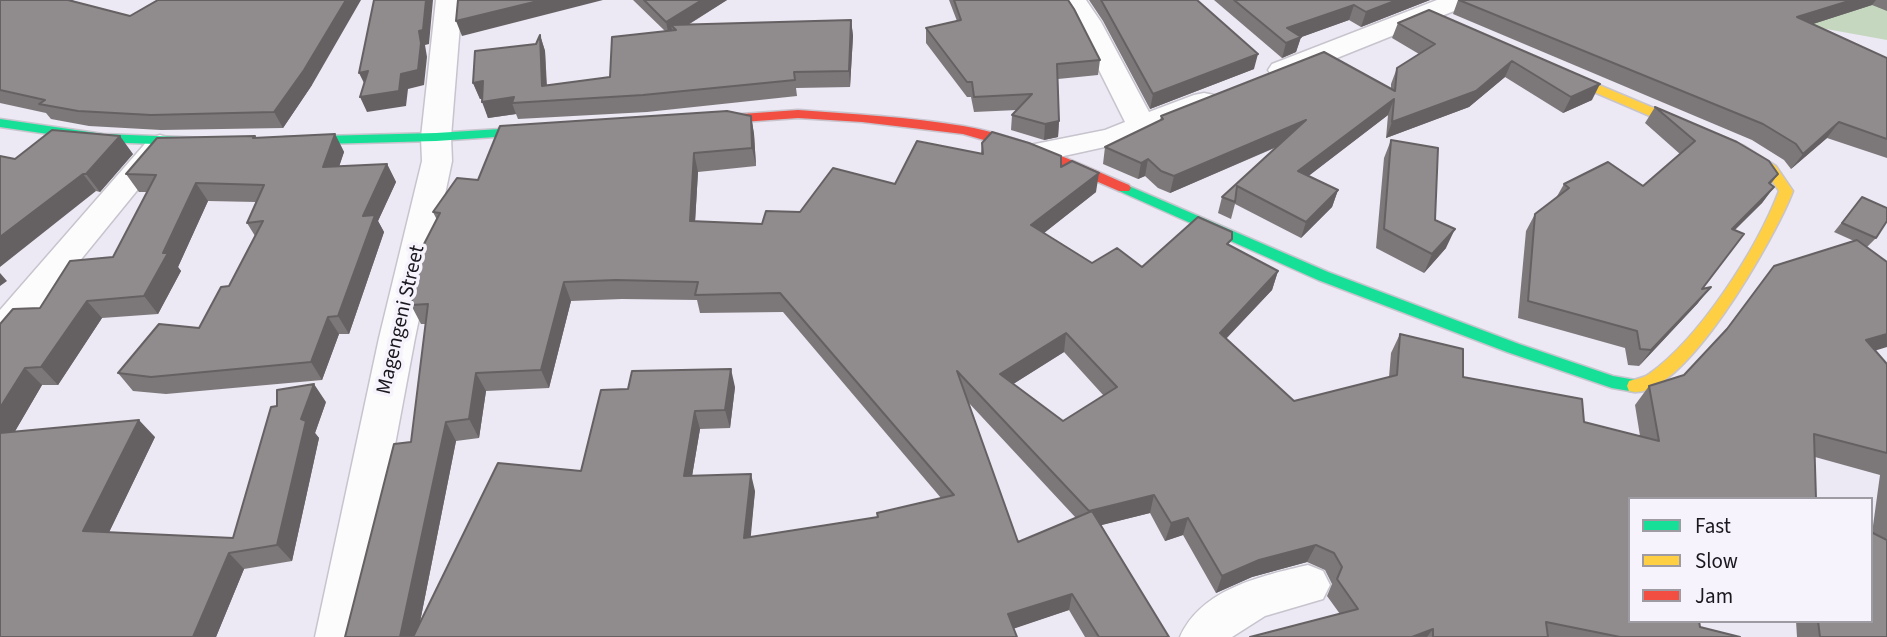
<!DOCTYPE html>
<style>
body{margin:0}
#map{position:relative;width:1887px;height:637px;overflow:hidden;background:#ece8f4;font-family:"Source Sans 3",sans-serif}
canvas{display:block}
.legend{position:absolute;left:1628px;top:497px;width:245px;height:126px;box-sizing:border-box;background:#f6f3fc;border:2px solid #9e9ba3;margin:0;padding:9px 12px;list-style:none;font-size:21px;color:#1a171e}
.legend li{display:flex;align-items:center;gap:14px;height:35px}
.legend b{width:35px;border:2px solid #9e9ba3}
</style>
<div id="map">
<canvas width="1887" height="637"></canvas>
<ul class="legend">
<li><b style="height:9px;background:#16e098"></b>Fast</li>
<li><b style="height:9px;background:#ffcf43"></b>Slow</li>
<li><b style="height:9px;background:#f24e42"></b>Jam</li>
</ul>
</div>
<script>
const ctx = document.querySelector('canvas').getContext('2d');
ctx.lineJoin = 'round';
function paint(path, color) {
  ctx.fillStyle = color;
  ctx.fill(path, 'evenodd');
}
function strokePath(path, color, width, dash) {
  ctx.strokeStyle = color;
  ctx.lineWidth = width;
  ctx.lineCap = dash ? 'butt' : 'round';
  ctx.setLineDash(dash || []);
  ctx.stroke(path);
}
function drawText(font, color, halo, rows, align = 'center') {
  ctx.font = font + ' "Source Sans 3",sans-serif';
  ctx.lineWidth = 7;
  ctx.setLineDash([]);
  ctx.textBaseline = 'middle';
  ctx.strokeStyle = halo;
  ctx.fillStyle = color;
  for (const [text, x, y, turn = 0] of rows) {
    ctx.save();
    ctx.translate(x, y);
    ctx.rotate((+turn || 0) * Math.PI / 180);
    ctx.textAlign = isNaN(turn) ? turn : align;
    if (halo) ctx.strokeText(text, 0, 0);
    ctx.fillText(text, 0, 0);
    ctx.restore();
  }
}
paint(new Path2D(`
 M 1887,0 L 1887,40 L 1710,8 Z`), '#c6d7c0');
const street = new Path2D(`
 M 436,0 L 462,0 L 451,137 L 452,161 L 415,338 L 359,637 L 315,637 L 379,338 L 422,161 L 421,137 Z
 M 1060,0 L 1086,0 L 1101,22 L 1149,112 L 1194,95 L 1204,93 L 1214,95 L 1218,101 L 1214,107 L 1123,143 L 1041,161 L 1030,159 L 1026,152 L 1030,145 L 1105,130 L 1125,122 L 1075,22 Z
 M 1437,0 L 1473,0 L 1469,5 L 1292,76 L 1282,78 L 1272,76 L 1268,70 L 1272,64 Z
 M 160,135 L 170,138 L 175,144 L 170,150 L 13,343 L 0,347 L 0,310 L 150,138 Z
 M 1308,565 L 1323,571 L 1330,585 L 1323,599 L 1265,616 L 1232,637 L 1180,637 C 1201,589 1261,576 1308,565 Z`);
const fast = new Path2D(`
 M 0,119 L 103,134 L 206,138 L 213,142 L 206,146 L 103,142 L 0,127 Z
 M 549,126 L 556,130 L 554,133 L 436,141 L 284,145 L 277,141 L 284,137 L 436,133 Z
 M 1124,184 L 1328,272 L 1519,344 L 1613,376 L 1641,381 L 1643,386 L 1641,391 L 1635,392 L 1612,388 L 1507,352 L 1318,280 L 1119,191 L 1117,188 L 1119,185 Z`);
const slow = new Path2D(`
 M 1549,64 L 1744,146 L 1776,166 L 1793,191 C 1778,232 1681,407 1629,391 L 1627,386 L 1629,381 C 1636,379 1644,378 1649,374 C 1700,338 1757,249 1779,191 L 1766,172 L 1734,152 L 1545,71 L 1543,68 Z`);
const jam = new Path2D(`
 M 798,110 C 853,114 909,117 963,126 C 1021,136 1075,162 1129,185 L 1131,188 L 1129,191 L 1119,191 L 1036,155 L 963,134 L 862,122 L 798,118 L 700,125 L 694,121 L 700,117 Z`);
strokePath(street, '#c7c4cd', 3);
strokePath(fast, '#c7c4cd', 3);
strokePath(slow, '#c7c4cd', 3);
strokePath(jam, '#c7c4cd', 3);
paint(street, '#fcfcfd');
paint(fast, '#16e098');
paint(slow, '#ffcf43');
paint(jam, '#f24e42');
paint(new Path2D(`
 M 0,0 L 74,0 L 72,1 L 312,85 L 283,128 L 161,130 L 89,126 L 51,119 L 46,113 L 0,103 Z
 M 633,0 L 727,0 L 688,25 L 851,20 L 853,36 L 850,87 L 796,88 L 797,96 L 647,112 L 518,119 L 516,114 L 488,118 L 482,98 L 480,99 L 473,83 L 536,44 L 540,35 L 545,51 L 547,85 L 610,77 L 665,31 Z
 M 949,0 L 1068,0 L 1100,60 L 1098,75 L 1058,79 L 1059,121 L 1058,137 L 1044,140 L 1011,130 L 1012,115 L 1017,110 L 974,112 L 971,97 L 967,97 L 926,43 L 926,28 L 957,21 Z
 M 1089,0 L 1197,0 L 1254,69 L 1150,109 L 1103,21 Z
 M 1214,0 L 1430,0 L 1361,27 L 1349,20 L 1301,37 L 1296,52 L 1282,58 Z
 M 1458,0 L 1887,0 L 1887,11 L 1872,5 L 1813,24 L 1887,58 L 1887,158 L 1827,138 L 1791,169 L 1784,160 L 1752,140 L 1453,14 Z
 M 1429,10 L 1592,100 L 1563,113 L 1505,77 L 1469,107 L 1386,138 L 1388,115 L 1308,176 L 1338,190 L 1332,207 L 1301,238 L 1235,204 L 1231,219 L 1218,213 L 1222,197 L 1277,147 L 1170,193 L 1158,188 L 1145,176 L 1138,179 L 1103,164 L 1105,147 L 1160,121 L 1161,116 L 1391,89 L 1391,84 L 1397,68 L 1419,54 L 1392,38 L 1398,23 Z
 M 1655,107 L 1778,174 L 1771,184 L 1774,187 L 1762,203 L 1735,230 L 1702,289 L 1698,303 L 1639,366 L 1628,365 L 1625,348 L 1518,318 L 1526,231 L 1535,214 L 1556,198 L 1564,184 L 1643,186 L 1680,154 L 1645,123 Z
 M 751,116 L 754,134 L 756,166 L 698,172 L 695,221 L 762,224 L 895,184 L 981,153 L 982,143 L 1061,167 L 1096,192 L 1044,233 L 1092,263 L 1142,267 L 1230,245 L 1278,271 L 1272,290 L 1226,339 L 1294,401 L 1389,377 L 1391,353 L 1400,334 L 1463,377 L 1584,422 L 1640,436 L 1635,405 L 1649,386 L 1684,375 L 1721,336 L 1774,266 L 1854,241 L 1834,232 L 1862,197 L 1876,238 L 1867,247 L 1875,351 L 1887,364 L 1887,637 L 1797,637 L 1796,621 L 1871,621 L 1872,533 L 1880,475 L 1815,457 L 1630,499 L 1700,627 L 1740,637 L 1250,637 L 1340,614 L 1327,596 L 1332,584 L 1325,570 L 1307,562 L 1252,577 L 1216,593 L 1183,535 L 1165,541 L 1150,513 L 1101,525 L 1169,637 L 1085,637 L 1069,610 L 1014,628 L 345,637 L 411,442 L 426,324 L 421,324 L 411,305 L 437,220 L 433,212 L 478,180 ZM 622,299 L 697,300 L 700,313 L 783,312 L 941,498 L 877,513 L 877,518 L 750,537 L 755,491 L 692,476 L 700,429 L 730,428 L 735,387 L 581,471 L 420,622 L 456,441 L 479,438 L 486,391 L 549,388 L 571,301 ZM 1064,352 L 1104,396 L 1063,421 L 1013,384 ZM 968,402 L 1076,518 L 1018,542 Z
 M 335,134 L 344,152 L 339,166 L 387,164 L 396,182 L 378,221 L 384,232 L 349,334 L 339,334 L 322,380 L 166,394 L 133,391 L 118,373 L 199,328 L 229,286 L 255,236 L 247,223 L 256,202 L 208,201 L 178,267 L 181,271 L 158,314 L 102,318 L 58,385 L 42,385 L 15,431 L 155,437 L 109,532 L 233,538 L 326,402 L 315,433 L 319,438 L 292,561 L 244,569 L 216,637 L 0,637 L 0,324 L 40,308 L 113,257 L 147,192 L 139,192 L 126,174 L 256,138 Z
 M 1391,140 L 1435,220 L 1446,248 L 1424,273 L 1376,248 L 1384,158 Z
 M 133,154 L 100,192 L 96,191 L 15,159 Z`), '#7c7879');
paint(new Path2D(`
 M 346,0 L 361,0 L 312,85 L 283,128 L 274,112 Z
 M 426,0 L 433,0 L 429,44 L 425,45 L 427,57 L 424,85 L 408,89 L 406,106 L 367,112 L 360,97 L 401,74 L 419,31 Z
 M 542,0 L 603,0 L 462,36 L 456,21 Z
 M 702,0 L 727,0 L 676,32 L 671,25 L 673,34 L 669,36 L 666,22 Z
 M 1397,0 L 1430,0 L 1361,27 L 1366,12 Z
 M 1852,0 L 1876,0 L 1872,5 L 1788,32 L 1797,17 Z
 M 1354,5 L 1349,20 L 1285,43 L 1287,28 Z
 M 851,20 L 853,36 L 850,87 L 849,71 Z
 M 540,35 L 545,51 L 547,102 L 542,86 Z
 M 1301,37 L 1296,52 L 1282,58 L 1286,43 Z
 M 1258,54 L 1254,69 L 1150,109 L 1153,94 Z
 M 1512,61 L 1505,77 L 1469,107 L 1386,138 L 1392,122 Z
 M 368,71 L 366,87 L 359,73 Z
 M 483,81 L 489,98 L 480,99 L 473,83 Z
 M 1600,84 L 1592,100 L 1563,113 L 1571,97 Z
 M 514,97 L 512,103 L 516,114 L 488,118 L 482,102 Z
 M 1394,99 L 1388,115 L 1293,188 L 1298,171 Z
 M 751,116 L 754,134 L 756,166 L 752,148 Z
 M 1306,120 L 1301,136 L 1170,193 L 1174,176 Z
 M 1059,121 L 1058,137 L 1044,140 L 1045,124 Z
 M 1839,122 L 1827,138 L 1791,169 L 1803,154 Z
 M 335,134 L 344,152 L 333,185 L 323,167 Z
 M 120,136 L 133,154 L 100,192 L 86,174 Z
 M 694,153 L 698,172 L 694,240 L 690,221 Z
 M 1148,159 L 1145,176 L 1138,179 L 1141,163 Z
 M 387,164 L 396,182 L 378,221 L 384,232 L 349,334 L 338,316 L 363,216 Z
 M 1099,173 L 1096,192 L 1030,244 L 1031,225 Z
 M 83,174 L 96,191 L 0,267 L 0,237 Z
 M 196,183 L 208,201 L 178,267 L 181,271 L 158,314 L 144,296 Z
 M 1774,187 L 1762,203 L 1719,245 L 1732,229 Z
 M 1338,190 L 1332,207 L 1301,238 L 1306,222 Z
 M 1455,229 L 1446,248 L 1424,273 L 1432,254 Z
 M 1278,271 L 1272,290 L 1214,351 L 1220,333 Z
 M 0,273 L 7,281 L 0,286 Z
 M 564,282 L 571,301 L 549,388 L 541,370 Z
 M 1711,287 L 1698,303 L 1639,366 L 1651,350 Z
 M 87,301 L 102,318 L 58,385 L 41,367 Z
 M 328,317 L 339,334 L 322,380 L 311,362 Z
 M 1066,333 L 1064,352 L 999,393 L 1000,374 Z
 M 1887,334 L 1887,347 L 1848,359 L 1866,340 Z
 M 25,368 L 42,385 L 3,452 L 0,449 L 0,408 Z
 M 731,369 L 735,387 L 730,428 L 725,410 Z
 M 476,373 L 486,391 L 479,438 L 469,419 Z
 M 314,384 L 326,402 L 315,433 L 319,438 L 292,561 L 277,545 L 301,419 Z
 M 695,411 L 700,429 L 689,494 L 684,476 Z
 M 139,420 L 155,437 L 102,547 L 83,531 Z
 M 446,422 L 456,441 L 417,637 L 400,637 Z
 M 751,474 L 755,491 L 749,556 L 744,538 Z
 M 1154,495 L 1150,513 L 1086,529 L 1089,511 Z
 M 1188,518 L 1183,535 L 1165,541 L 1171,523 Z
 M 1316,545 L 1307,562 L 1252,577 L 1216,593 L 1222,576 L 1259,560 Z
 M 229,553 L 244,569 L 216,637 L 193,637 Z
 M 1072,594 L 1069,610 L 1007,631 L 1008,614 Z
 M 1433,629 L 1427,637 L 1412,637 Z`), '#656163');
const building = new Path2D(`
 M 0,0 L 68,0 L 130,16 L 158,0 L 346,0 L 304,70 L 274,112 L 151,115 L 78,111 L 39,104 L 45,100 L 0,90 Z
 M 374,0 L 426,0 L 423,30 L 419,31 L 421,43 L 418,70 L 401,74 L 399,91 L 360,97 L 368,71 L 359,73 Z
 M 458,0 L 542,0 L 456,21 Z
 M 644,0 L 702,0 L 666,22 Z
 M 954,0 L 1068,0 L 1074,9 L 1100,60 L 1057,64 L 1059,121 L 1045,124 L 1012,115 L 1032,94 L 974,97 L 972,82 L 967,82 L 926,28 L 961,20 Z
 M 1101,0 L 1197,0 L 1258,54 L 1153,94 Z
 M 1234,0 L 1397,0 L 1366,12 L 1354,5 L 1287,28 L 1301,37 L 1286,43 Z
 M 1459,0 L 1852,0 L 1797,17 L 1887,58 L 1887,139 L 1839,122 L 1803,154 L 1796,144 L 1763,124 Z
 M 1429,10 L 1600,84 L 1571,97 L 1512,61 L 1476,91 L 1392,122 L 1394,99 L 1298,171 L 1338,190 L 1306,222 L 1237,186 L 1235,202 L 1222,197 L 1306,120 L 1174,176 L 1161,171 L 1148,159 L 1141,163 L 1105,147 L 1163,119 L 1161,116 L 1324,52 L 1395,91 L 1397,68 L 1435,44 L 1398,23 Z
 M 851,20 L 849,71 L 794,72 L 795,80 L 643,95 L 512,103 L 514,97 L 482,102 L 483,81 L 473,83 L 475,51 L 536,44 L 540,35 L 542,86 L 610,77 L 612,37 L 676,30 L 671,25 Z
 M 1655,107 L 1737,142 L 1769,161 L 1778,174 L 1769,183 L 1774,187 L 1732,229 L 1744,234 L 1702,289 L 1711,287 L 1651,350 L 1640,349 L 1637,331 L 1528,301 L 1535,214 L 1569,188 L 1564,184 L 1608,162 L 1643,186 L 1695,141 Z
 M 727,111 L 751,116 L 752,148 L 694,153 L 690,221 L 762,224 L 766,211 L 800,212 L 833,168 L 895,184 L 917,141 L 983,154 L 982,143 L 992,132 L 1029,143 L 1061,156 L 1061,167 L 1072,161 L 1099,173 L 1031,225 L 1092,263 L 1117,248 L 1142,267 L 1198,217 L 1232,232 L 1232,239 L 1227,244 L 1278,271 L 1220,333 L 1294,401 L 1397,375 L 1400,334 L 1463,349 L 1463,377 L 1582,399 L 1584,422 L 1659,441 L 1649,386 L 1684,375 L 1727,329 L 1774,266 L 1857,240 L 1887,262 L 1887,334 L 1866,340 L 1887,364 L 1887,453 L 1814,434 L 1816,499 L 1630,499 L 1630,621 L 1699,621 L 1700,627 L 1740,637 L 1620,637 L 1546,622 L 1548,637 L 1433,637 L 1433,629 L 1412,637 L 1250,637 L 1358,609 L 1337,579 L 1342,567 L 1334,553 L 1316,545 L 1259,560 L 1222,576 L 1188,518 L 1171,523 L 1154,495 L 1089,511 L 957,371 L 1018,542 L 1092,511 L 1169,637 L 1099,637 L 1072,594 L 1008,614 L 1017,637 L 413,637 L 498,463 L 581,471 L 601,390 L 628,389 L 632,371 L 731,369 L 725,410 L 695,411 L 684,476 L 751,474 L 744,538 L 878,517 L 877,513 L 954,495 L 780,293 L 695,295 L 698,282 L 616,280 L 564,282 L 541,370 L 476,373 L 469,419 L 446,422 L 400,637 L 345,637 L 394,444 L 411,442 L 428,304 L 411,305 L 424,244 L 440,213 L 433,212 L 457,178 L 478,180 L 500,126 ZM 1066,333 L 1117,387 L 1063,421 L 1000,374 Z
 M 52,130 L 120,136 L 86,174 L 83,174 L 0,237 L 0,156 L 15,159 Z
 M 335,134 L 323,167 L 387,164 L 363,216 L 375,215 L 338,316 L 328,317 L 311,362 L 151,377 L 118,373 L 159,324 L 199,328 L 221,287 L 229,286 L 263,221 L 247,223 L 264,185 L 196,183 L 163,253 L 168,253 L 144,296 L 87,301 L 41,367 L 25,368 L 0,408 L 0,324 L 13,309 L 40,308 L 70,261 L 113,257 L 156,175 L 126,174 L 157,138 L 255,136 L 253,138 Z
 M 1391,140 L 1438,148 L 1435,220 L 1455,229 L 1432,254 L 1384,229 Z
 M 1862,197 L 1887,208 L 1887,221 L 1876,238 L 1842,223 Z
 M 314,384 L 301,419 L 306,421 L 277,545 L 229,553 L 193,637 L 0,637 L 0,433 L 139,420 L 83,531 L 233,538 L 271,407 L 277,406 L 277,390 Z
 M 1871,532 L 1887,540 L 1887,637 L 1820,637 L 1818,621 L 1871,621 Z`);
paint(building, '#908b8d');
strokePath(building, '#656163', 2);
drawText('21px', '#1a171e', '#f6f3fc', [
 ["Magengeni Street",402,320,-77]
]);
</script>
